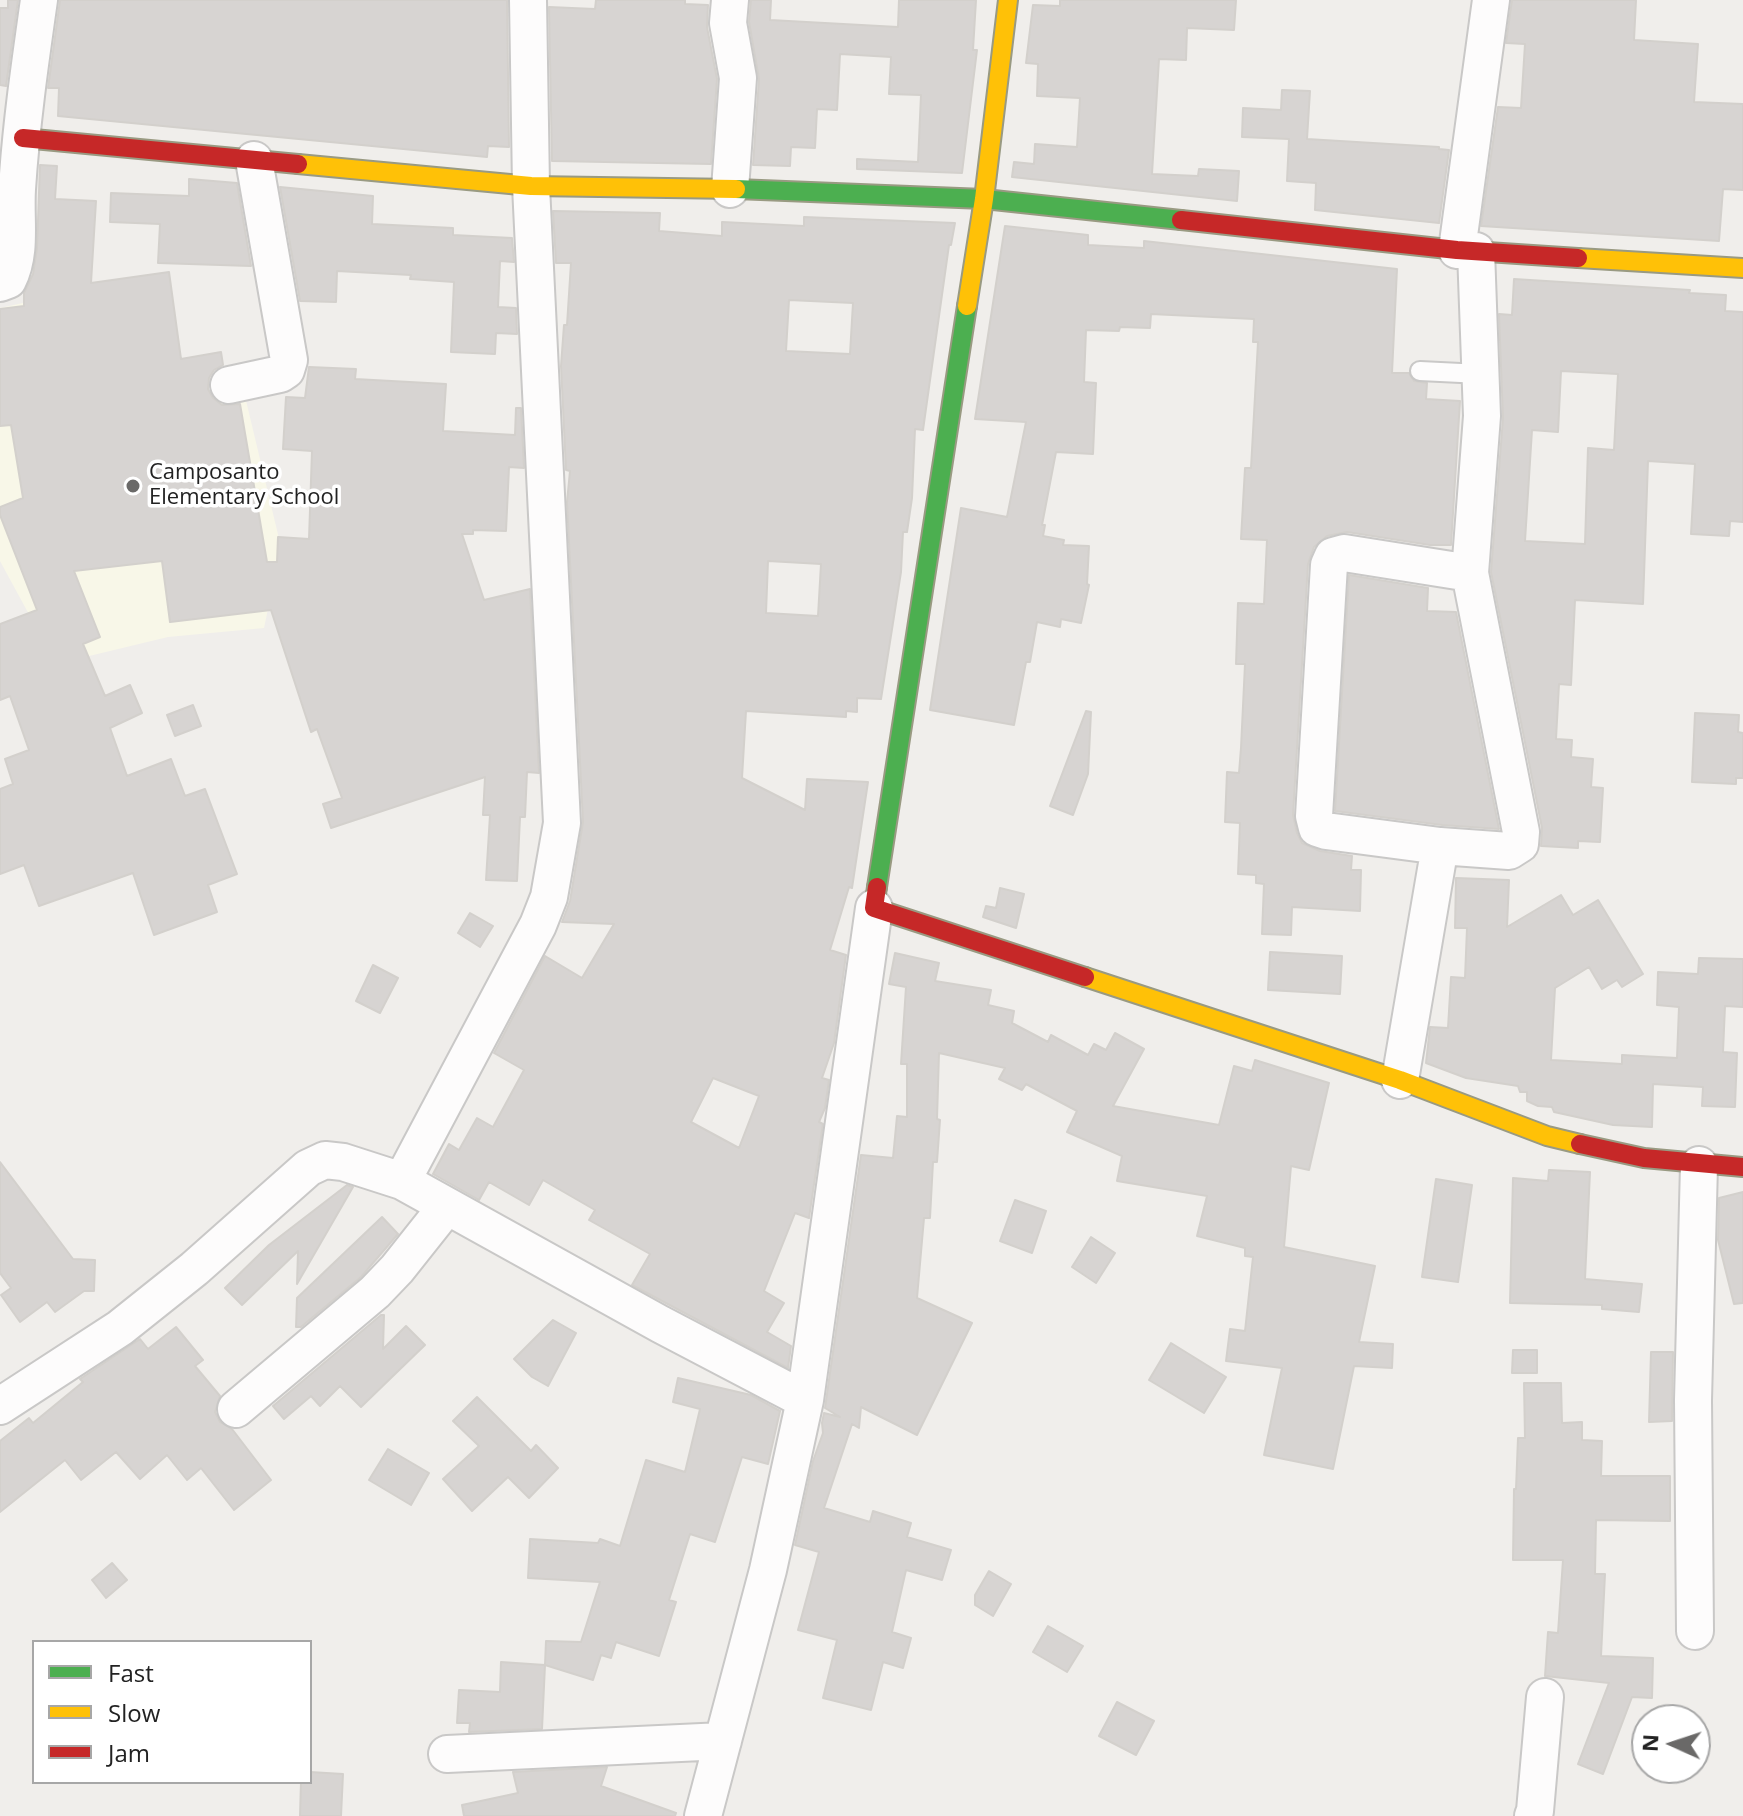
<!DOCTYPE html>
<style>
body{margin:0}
#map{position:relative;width:1743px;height:1816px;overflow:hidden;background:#f0eeeb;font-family:"Open Sans",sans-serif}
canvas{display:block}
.legend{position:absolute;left:32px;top:1640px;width:280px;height:144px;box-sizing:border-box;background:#fff;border:2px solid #a7a7a7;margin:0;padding:10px 14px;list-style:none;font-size:24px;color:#222}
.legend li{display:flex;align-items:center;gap:16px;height:40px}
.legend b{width:40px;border:2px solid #a7a7a7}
.north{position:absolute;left:1631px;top:1704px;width:80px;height:80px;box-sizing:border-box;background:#fff;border:2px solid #a7a7a7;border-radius:50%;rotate:273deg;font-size:22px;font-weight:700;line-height:32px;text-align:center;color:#222}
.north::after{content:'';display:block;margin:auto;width:28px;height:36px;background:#6a6968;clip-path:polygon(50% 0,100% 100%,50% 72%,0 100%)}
</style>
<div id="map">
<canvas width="1743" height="1816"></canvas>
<ul class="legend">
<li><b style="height:10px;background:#4caf50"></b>Fast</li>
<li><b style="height:10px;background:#ffc107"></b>Slow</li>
<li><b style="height:10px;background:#c62828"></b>Jam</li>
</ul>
<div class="north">N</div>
</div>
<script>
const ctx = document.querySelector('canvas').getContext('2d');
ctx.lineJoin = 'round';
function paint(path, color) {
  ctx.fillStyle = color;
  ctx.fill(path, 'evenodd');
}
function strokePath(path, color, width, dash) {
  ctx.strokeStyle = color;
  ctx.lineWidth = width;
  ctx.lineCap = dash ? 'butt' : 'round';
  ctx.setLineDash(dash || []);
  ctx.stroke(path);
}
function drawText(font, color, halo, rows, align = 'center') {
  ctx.font = font + ' "Open Sans",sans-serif';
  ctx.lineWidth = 7;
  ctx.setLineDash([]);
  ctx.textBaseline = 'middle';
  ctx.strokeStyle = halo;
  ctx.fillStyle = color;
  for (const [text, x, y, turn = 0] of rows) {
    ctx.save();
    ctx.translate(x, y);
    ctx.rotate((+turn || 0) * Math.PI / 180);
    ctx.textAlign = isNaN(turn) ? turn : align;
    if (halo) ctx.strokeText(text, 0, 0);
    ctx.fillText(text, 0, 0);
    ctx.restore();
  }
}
paint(new Path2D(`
 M 63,294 L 83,424 L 243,388 L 281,547 L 264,628 L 168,637 L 56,664 L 0,561 L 0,308 Z`), '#f8f7e8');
const building = new Path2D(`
 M 8,0 L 18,0 L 6,86 L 0,85 L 0,8 L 8,8 Z
 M 60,0 L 507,0 L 509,147 L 488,146 L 487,157 L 58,116 L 59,88 L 48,88 Z
 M 596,0 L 685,0 L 685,4 L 708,5 L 707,27 L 717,79 L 711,164 L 552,161 L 549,7 L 595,9 Z
 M 751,0 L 771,0 L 770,20 L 898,27 L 899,0 L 976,0 L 973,50 L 977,50 L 962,173 L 857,169 L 857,159 L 918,162 L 921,95 L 889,94 L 891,57 L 840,54 L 837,110 L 817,109 L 815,148 L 791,147 L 790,166 L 753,165 L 759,79 L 749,22 Z
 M 1060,0 L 1236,0 L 1234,30 L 1187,28 L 1186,60 L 1159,59 L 1152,174 L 1198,176 L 1199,169 L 1239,171 L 1237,201 L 1012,177 L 1014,162 L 1034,164 L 1035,144 L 1077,147 L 1080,98 L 1037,96 L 1038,64 L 1026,63 L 1033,5 L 1060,6 Z
 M 1512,0 L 1636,0 L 1634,40 L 1698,44 L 1694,102 L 1743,104 L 1743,190 L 1723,189 L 1719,241 L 1481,226 L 1498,107 L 1521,108 L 1525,44 L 1506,43 Z
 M 1282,90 L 1310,91 L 1307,139 L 1439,147 L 1439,149 L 1449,150 L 1439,223 L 1315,210 L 1316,183 L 1287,181 L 1289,139 L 1242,137 L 1243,108 L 1281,110 Z
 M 40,165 L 57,166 L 55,199 L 96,201 L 91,283 L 169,272 L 181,359 L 221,352 L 223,365 L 214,370 L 209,378 L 208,389 L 213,398 L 222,405 L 240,404 L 267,562 L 277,562 L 278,537 L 309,539 L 312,451 L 283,449 L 286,397 L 305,398 L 309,367 L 356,369 L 355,379 L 446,384 L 443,431 L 515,435 L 516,408 L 521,408 L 524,468 L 509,467 L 506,531 L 473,530 L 473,534 L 462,534 L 484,600 L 530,589 L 539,773 L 527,772 L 525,817 L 520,817 L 517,881 L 486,880 L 490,815 L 483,815 L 485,777 L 331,828 L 323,804 L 342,798 L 317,729 L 311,732 L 271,610 L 170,622 L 162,561 L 74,571 L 100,637 L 83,644 L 105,696 L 130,685 L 142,713 L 110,728 L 127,776 L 171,759 L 185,796 L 205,789 L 237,874 L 208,885 L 217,912 L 154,935 L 133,873 L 39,906 L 24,865 L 0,874 L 0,789 L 13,784 L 5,759 L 29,750 L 10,696 L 0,700 L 0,624 L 37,610 L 0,515 L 0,507 L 23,498 L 11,425 L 0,426 L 0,309 L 24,306 L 24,293 L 33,274 L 37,248 Z
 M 189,179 L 237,183 L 251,266 L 158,263 L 160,224 L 110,222 L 111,193 L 189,196 Z
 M 280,187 L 373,196 L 372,224 L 453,228 L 453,235 L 512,238 L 514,262 L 500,261 L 498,307 L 516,308 L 517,334 L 496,333 L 495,354 L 451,352 L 454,282 L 410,279 L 411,275 L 337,271 L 336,302 L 300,301 Z
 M 553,211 L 660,213 L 659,231 L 722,236 L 722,222 L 804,226 L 804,217 L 955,223 L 951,245 L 949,245 L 923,430 L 915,429 L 912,498 L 907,532 L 903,532 L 901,572 L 881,699 L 857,698 L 857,712 L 846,711 L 846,717 L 746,711 L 742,778 L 805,810 L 807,779 L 868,782 L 852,888 L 849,887 L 830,950 L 846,955 L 834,1043 L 822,1078 L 829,1080 L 825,1108 L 819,1122 L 823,1124 L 809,1218 L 795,1213 L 764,1291 L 784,1303 L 767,1332 L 791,1346 L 788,1368 L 632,1285 L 650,1254 L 589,1220 L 595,1210 L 543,1180 L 529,1205 L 489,1182 L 479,1200 L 433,1174 L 449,1144 L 459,1150 L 477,1118 L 493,1127 L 524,1070 L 494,1053 L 545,956 L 582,978 L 614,924 L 562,922 L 570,901 L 583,822 L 567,502 L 570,471 L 566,470 L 561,366 L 564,325 L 567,325 L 571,263 L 556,263 ZM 789,300 L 853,303 L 850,354 L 786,351 ZM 768,561 L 821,564 L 818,616 L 766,613 ZM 713,1078 L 759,1096 L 739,1148 L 691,1122 Z
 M 1005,226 L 1088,235 L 1088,245 L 1144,248 L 1144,241 L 1397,269 L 1392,373 L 1409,373 L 1414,381 L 1427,383 L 1426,399 L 1460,401 L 1451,545 L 1430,545 L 1347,532 L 1327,536 L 1314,547 L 1308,564 L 1293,815 L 1297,833 L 1302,843 L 1320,851 L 1352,856 L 1351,870 L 1361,870 L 1360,911 L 1292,907 L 1291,935 L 1262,934 L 1264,884 L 1256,883 L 1256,875 L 1238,874 L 1240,823 L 1225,822 L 1227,772 L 1239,773 L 1241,748 L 1245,664 L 1236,664 L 1238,603 L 1264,604 L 1267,540 L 1241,539 L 1245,468 L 1251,468 L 1258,342 L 1253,342 L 1254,319 L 1151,314 L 1150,328 L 1120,327 L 1119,331 L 1086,330 L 1084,382 L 1096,383 L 1093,454 L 1056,452 L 1042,525 L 1045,525 L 1043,536 L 1064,540 L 1063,545 L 1089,546 L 1087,584 L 1089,585 L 1081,623 L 1061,619 L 1060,627 L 1037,622 L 1030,662 L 1026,662 L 1014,725 L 930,710 L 961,508 L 1007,517 L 1026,422 L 975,419 Z
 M 1514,279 L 1690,290 L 1689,293 L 1726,295 L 1725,311 L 1743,312 L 1743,522 L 1730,521 L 1729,536 L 1691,534 L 1695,464 L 1648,461 L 1643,604 L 1575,600 L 1571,685 L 1559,684 L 1556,739 L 1572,740 L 1571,757 L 1593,759 L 1591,787 L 1603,788 L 1600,842 L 1578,841 L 1578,848 L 1541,846 L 1542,828 L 1491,572 L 1503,418 L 1499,314 L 1512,315 ZM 1561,371 L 1618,374 L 1614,450 L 1588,448 L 1585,544 L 1525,541 L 1532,430 L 1558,432 Z
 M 1349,575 L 1428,588 L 1427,611 L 1456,612 L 1499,829 L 1442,825 L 1335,811 Z
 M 193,705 L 201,726 L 175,736 L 167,715 Z
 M 1086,711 L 1091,712 L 1088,774 L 1073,815 L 1050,806 Z
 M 1695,713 L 1739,715 L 1738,732 L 1743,733 L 1743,778 L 1736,778 L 1736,784 L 1692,782 Z
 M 1456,878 L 1509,880 L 1507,927 L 1561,895 L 1573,915 L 1598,900 L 1643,974 L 1622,987 L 1617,980 L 1602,989 L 1589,967 L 1555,988 L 1551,1060 L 1622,1064 L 1622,1055 L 1677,1058 L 1679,1007 L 1657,1005 L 1658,972 L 1698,974 L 1699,958 L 1743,959 L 1743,1007 L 1725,1006 L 1723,1052 L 1737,1053 L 1735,1107 L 1702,1106 L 1703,1087 L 1653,1084 L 1652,1127 L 1613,1125 L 1554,1112 L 1552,1107 L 1538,1106 L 1527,1101 L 1527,1092 L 1520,1092 L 1518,1086 L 1466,1078 L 1426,1063 L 1430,1027 L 1448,1028 L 1451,977 L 1465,978 L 1467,928 L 1455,928 Z
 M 1000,888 L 1024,894 L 1016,928 L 983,917 L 986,906 L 996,908 Z
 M 470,913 L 493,926 L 480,947 L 458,933 Z
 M 1270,952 L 1342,956 L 1340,994 L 1268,990 Z
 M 895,953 L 939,963 L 935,981 L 991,990 L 988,1005 L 1014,1011 L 1012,1023 L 1048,1042 L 1051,1035 L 1088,1055 L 1094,1044 L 1106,1050 L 1115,1033 L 1144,1049 L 1113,1106 L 1219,1125 L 1234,1066 L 1252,1071 L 1255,1060 L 1329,1083 L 1309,1170 L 1291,1166 L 1284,1247 L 1375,1266 L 1359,1342 L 1393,1344 L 1392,1368 L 1354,1366 L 1333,1469 L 1264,1455 L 1282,1368 L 1226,1361 L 1230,1329 L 1245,1331 L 1253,1257 L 1245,1256 L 1245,1248 L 1197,1236 L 1207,1196 L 1117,1181 L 1122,1156 L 1067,1132 L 1077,1111 L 1026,1084 L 1022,1090 L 999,1079 L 1005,1068 L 939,1053 L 937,1119 L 940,1120 L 937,1162 L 933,1162 L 930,1218 L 924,1218 L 917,1298 L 972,1323 L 917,1435 L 861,1407 L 859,1428 L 852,1424 L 824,1508 L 870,1522 L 873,1511 L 911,1523 L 907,1537 L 951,1550 L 942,1580 L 906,1570 L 892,1632 L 911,1638 L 903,1668 L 883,1662 L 871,1710 L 823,1698 L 837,1640 L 798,1630 L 819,1552 L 795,1545 L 813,1461 L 823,1433 L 822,1423 L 824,1413 L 840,1417 L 825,1408 L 861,1155 L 893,1158 L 897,1116 L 907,1117 L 907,1064 L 901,1064 L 906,987 L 889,984 Z
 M 373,965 L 398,978 L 380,1013 L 356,1001 Z
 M 0,1162 L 73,1259 L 95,1260 L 94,1291 L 84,1291 L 55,1312 L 47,1302 L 20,1322 L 1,1295 L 11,1288 L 0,1273 Z
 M 1549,1170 L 1590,1172 L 1585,1279 L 1642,1284 L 1639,1312 L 1602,1309 L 1602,1305 L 1510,1303 L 1513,1178 L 1548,1181 Z
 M 1436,1179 L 1472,1185 L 1458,1282 L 1422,1277 Z
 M 347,1185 L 353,1187 L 297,1284 L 298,1251 L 242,1305 L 225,1288 L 269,1245 Z
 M 1743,1192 L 1743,1303 L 1734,1304 L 1718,1240 L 1719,1198 Z
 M 1015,1200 L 1046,1211 L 1032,1253 L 1000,1241 Z
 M 382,1217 L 398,1234 L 361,1277 L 301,1327 L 296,1327 L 297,1298 Z
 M 1091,1237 L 1115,1253 L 1096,1283 L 1072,1267 Z
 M 381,1315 L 384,1315 L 383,1349 L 406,1326 L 425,1345 L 361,1407 L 340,1386 L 320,1406 L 311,1396 L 284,1419 L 273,1406 Z
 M 553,1320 L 576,1333 L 548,1386 L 532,1377 L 514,1359 Z
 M 176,1327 L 203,1360 L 195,1366 L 220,1396 L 215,1412 L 220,1422 L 232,1429 L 271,1480 L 234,1510 L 201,1468 L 187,1480 L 167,1455 L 140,1479 L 116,1452 L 81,1480 L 65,1460 L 0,1512 L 0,1441 L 29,1418 L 33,1423 L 83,1382 L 80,1379 L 140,1339 L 148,1349 Z
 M 1171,1343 L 1226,1377 L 1204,1413 L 1149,1380 Z
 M 1513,1350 L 1537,1350 L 1537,1373 L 1512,1373 Z
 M 1651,1352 L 1673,1352 L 1672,1421 L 1649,1422 Z
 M 678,1378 L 751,1395 L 780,1411 L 768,1464 L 742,1457 L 715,1542 L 690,1534 L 669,1600 L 676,1602 L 659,1656 L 616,1642 L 611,1658 L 601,1655 L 593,1680 L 545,1665 L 542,1729 L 469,1732 L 470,1723 L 457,1723 L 459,1690 L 500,1692 L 501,1662 L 545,1665 L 546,1641 L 581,1642 L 600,1582 L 528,1578 L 530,1539 L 598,1543 L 600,1539 L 620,1546 L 646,1460 L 685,1472 L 700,1409 L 673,1402 Z
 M 1524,1383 L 1561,1383 L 1562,1423 L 1582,1422 L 1582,1440 L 1602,1441 L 1601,1476 L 1670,1476 L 1670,1521 L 1596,1520 L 1595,1574 L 1605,1574 L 1601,1656 L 1653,1658 L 1652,1698 L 1632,1697 L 1603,1774 L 1578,1764 L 1609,1683 L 1545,1676 L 1548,1632 L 1558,1633 L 1563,1560 L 1513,1560 L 1514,1489 L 1516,1489 L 1518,1438 L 1525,1438 Z
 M 477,1397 L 531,1451 L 536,1445 L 558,1468 L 529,1498 L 508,1477 L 472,1511 L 443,1479 L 479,1446 L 453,1421 Z
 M 388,1449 L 429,1473 L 411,1505 L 369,1480 Z
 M 112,1563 L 127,1580 L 106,1598 L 92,1580 Z
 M 989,1571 L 1011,1584 L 993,1616 L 975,1605 L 975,1595 Z
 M 1048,1626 L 1083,1646 L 1067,1672 L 1033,1652 Z
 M 1117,1702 L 1154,1721 L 1136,1755 L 1099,1736 Z
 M 607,1767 L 601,1786 L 676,1813 L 675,1816 L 464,1816 L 462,1805 L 518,1793 L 513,1772 Z
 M 310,1772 L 343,1774 L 341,1816 L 300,1816 L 301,1782 L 310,1782 Z`);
paint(building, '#d7d4d2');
strokePath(building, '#d3d0cc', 2);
const lane = new Path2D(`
 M 1420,371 L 1481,374`);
const street = new Path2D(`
 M 528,0 L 531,186 L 562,823 L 549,897 L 538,925 L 402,1181 L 660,1324 L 805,1400
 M 730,189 L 738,78 L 728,23 L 730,0
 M 1457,250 L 1491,0
 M 0,283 L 8,280 C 22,252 15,220 17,189 C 21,126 30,63 39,0
 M 229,385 L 280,374 L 286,370 L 289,360 L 254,160
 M 1470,573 L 1482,416 L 1476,251
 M 1400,1080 L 1440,846 L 1326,831 L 1317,828 L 1314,816 L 1329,565 L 1333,556 L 1344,553 L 1470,573 L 1521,832 L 1520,844 L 1509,851 L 1440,846
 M 0,1406 L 120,1328 L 194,1269 L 308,1168 L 325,1160 L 343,1162 L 402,1181
 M 236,1409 L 375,1292 L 397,1269 L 447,1206
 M 1695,1631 L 1693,1400 L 1699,1165
 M 447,1754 L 723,1741
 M 703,1816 L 768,1570 L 805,1400 L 874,908
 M 1533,1816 L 1535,1811 L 1545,1697`);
const fast = new Path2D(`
 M 736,189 L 984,199 L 1181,220
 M 877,887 L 967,306`);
const slow = new Path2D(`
 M 298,164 L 531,186 L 736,189
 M 1578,258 L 1743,268
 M 967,306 L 984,199 L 1008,0
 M 1085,977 L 1400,1080 L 1547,1136 L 1580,1144`);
const jam = new Path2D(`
 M 23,138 L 298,164
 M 1181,220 L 1457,250 L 1578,258
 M 877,887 L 874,908 L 1085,977
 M 1580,1144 L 1644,1158 L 1743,1167`);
strokePath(lane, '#c9c8c7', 22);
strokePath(street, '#c9c8c7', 40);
strokePath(fast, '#999a82', 22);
strokePath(slow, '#999a82', 22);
strokePath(jam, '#999a82', 22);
strokePath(lane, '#fdfcfc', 18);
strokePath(street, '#fdfcfc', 36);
strokePath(fast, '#4caf50', 18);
strokePath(slow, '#ffc107', 18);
strokePath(jam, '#c62828', 18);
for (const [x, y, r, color] of [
 [133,486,8,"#6a6968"]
]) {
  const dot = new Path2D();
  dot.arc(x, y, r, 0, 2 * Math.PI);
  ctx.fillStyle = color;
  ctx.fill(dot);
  strokePath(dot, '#fff', 3);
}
drawText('22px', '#222', '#fff', [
 ["Camposanto",149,473],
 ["Elementary School",149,498]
], 'left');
</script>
